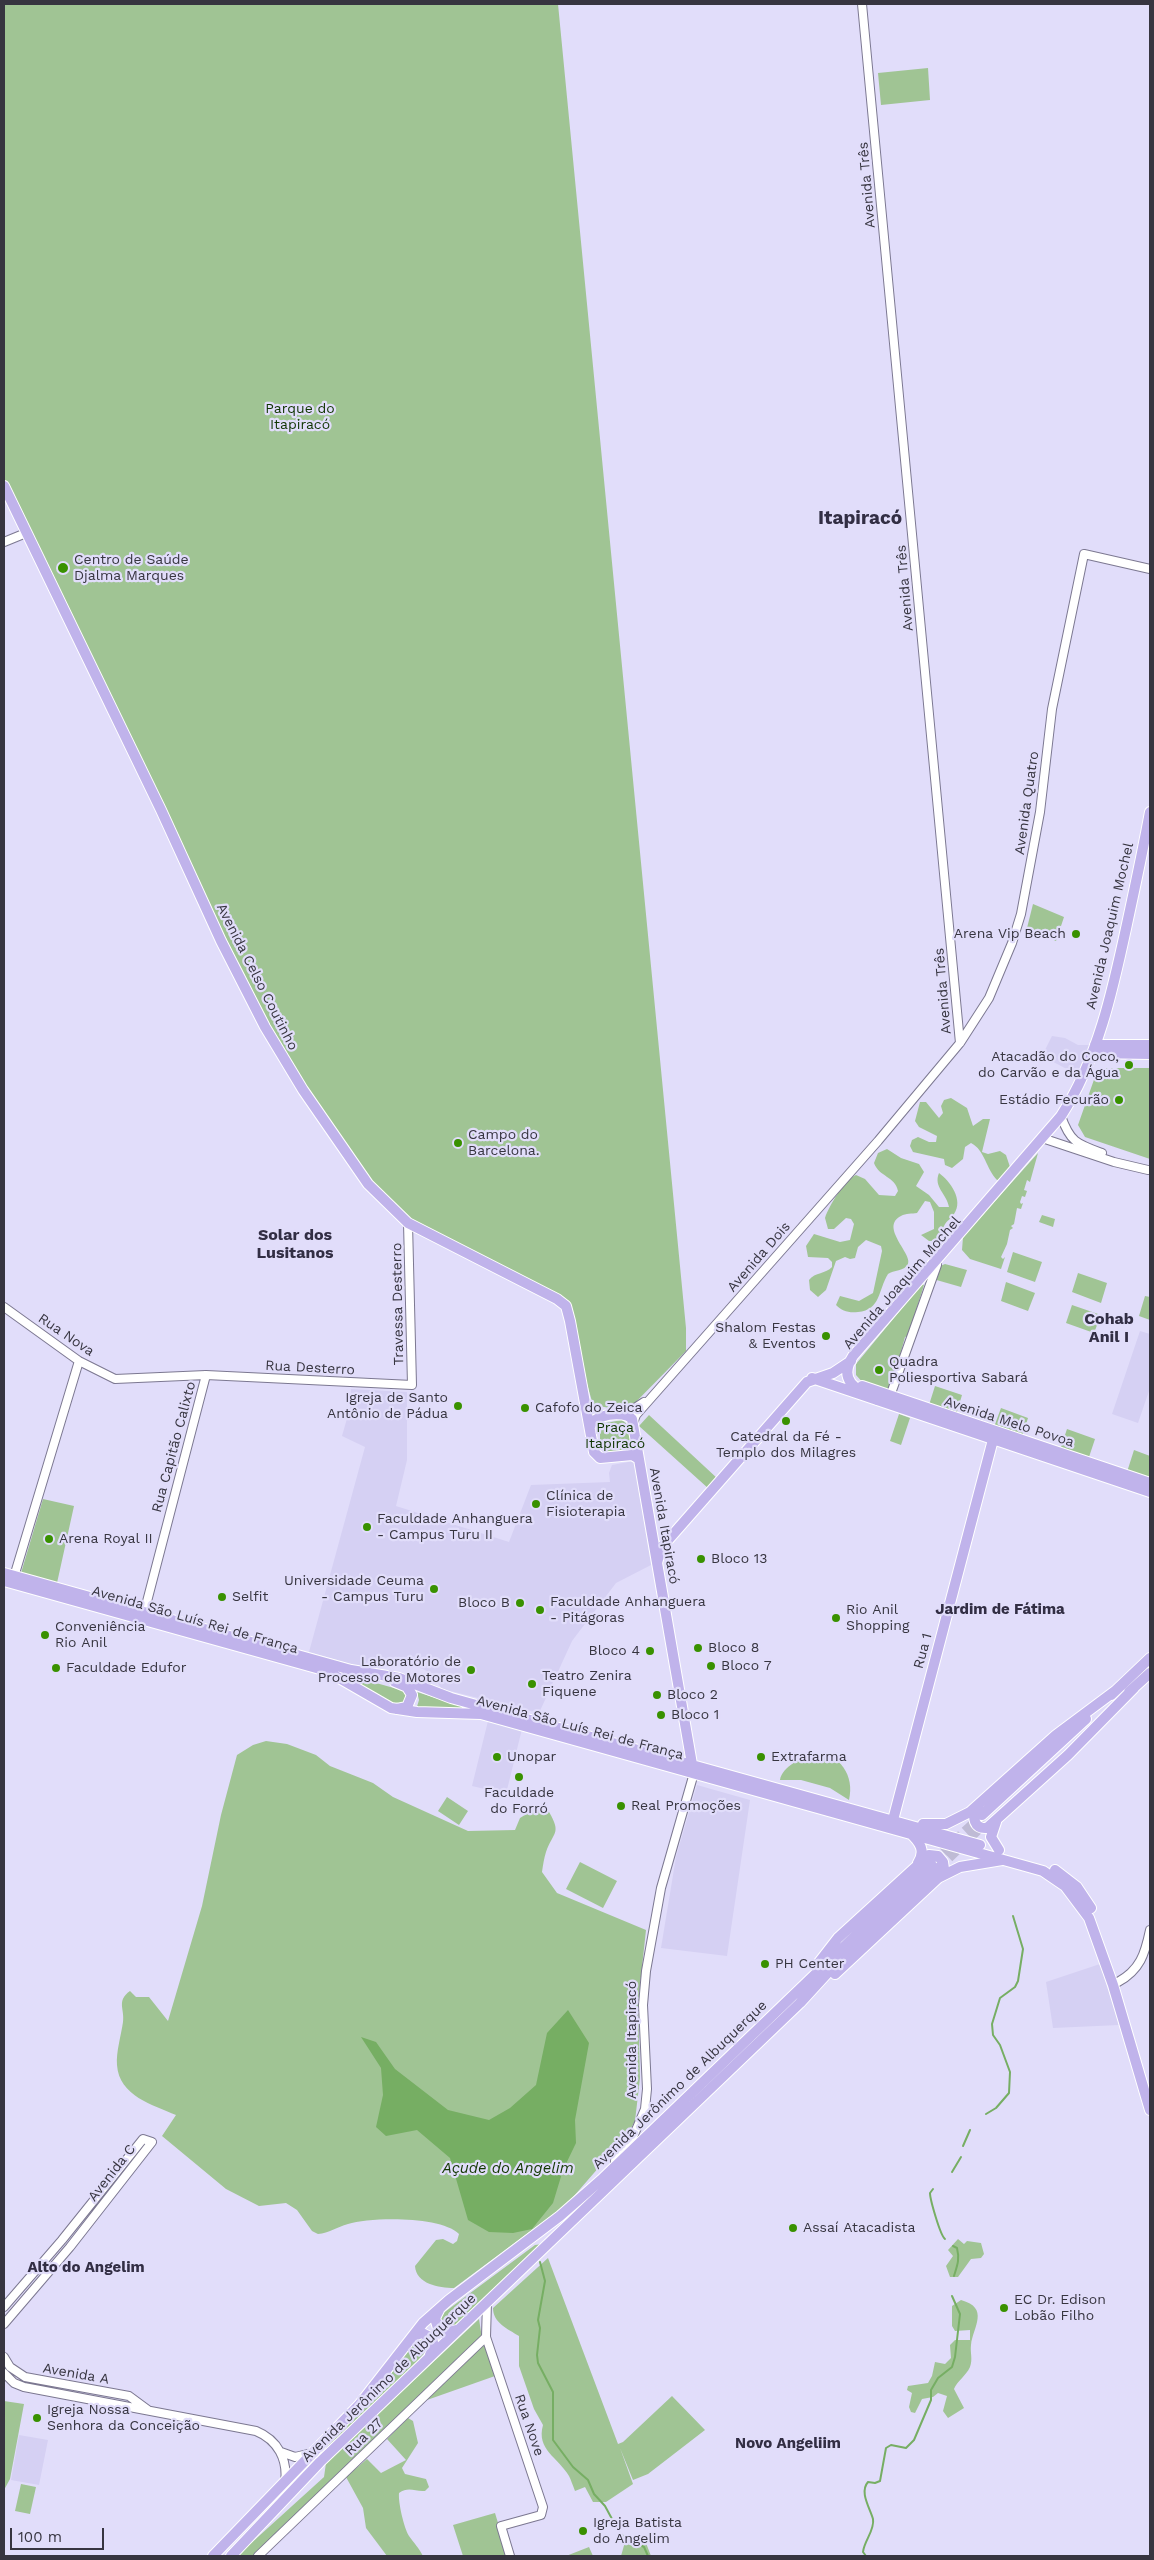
<!DOCTYPE html>
<meta charset="utf-8">
<style>
body{margin:0}
#map{position:relative;width:1154px;height:2560px;overflow:hidden;background:#e1ddfa;font-family:"Work Sans",sans-serif}
canvas{display:block}
.frame{position:absolute;inset:0;border:5px solid #373540;pointer-events:none}
.scale{position:absolute;left:10px;top:2528px;width:94px;height:22px;box-sizing:border-box;border:2px solid #373540;border-top:0;padding-left:6px;font-size:15px;line-height:18px;white-space:nowrap;color:#373540;-webkit-text-stroke:4px #e1ddfa;paint-order:stroke}
</style>
<div id="map">
<canvas width="1154" height="2560"></canvas>
<div class="frame"></div>
<div class="scale">100 m</div>
</div>
<script>
const ctx = document.querySelector('canvas').getContext('2d');
ctx.lineJoin = 'round';
function paint(path, color) {
  ctx.fillStyle = color;
  ctx.fill(path, 'evenodd');
}
function strokePath(path, color, width, dash) {
  ctx.strokeStyle = color;
  ctx.lineWidth = width;
  ctx.lineCap = dash ? 'butt' : 'round';
  ctx.setLineDash(dash || []);
  ctx.stroke(path);
}
function drawText(font, color, halo, rows, align = 'center') {
  ctx.font = font + ' "Work Sans",sans-serif';
  ctx.lineWidth = 4.5;
  ctx.setLineDash([]);
  ctx.textBaseline = 'middle';
  ctx.strokeStyle = halo;
  ctx.fillStyle = color;
  for (const [text, x, y, turn = 0] of rows) {
    ctx.save();
    ctx.translate(x, y);
    ctx.rotate((+turn || 0) * Math.PI / 180);
    ctx.textAlign = isNaN(turn) ? turn : align;
    if (halo) ctx.strokeText(text, 0, 0);
    ctx.fillText(text, 0, 0);
    ctx.restore();
  }
}
paint(new Path2D(`
 M 1052,1036 L 1065,1038 L 1078,1045 L 1090,1045 L 1080,1076 L 1042,1056 Z
 M 1140,1331 L 1150,1334 L 1150,1388 L 1138,1423 L 1112,1414 Z
 M 351,1389 L 407,1392 L 407,1460 L 396,1506 L 509,1542 L 531,1485 L 610,1482 L 609,1473 L 612,1465 L 634,1461 L 651,1565 L 616,1583 L 572,1641 L 539,1713 L 442,1689 L 429,1672 L 399,1658 L 357,1666 L 309,1652 L 365,1447 L 342,1436 L 350,1408 Z
 M 488,1721 L 522,1729 L 506,1794 L 472,1786 Z
 M 697,1785 L 750,1800 L 727,1956 L 661,1948 L 676,1857 Z
 M 1100,1964 L 1119,2025 L 1053,2028 L 1046,1982 Z
 M 19,2435 L 48,2440 L 39,2485 L 11,2480 Z`), '#d5d0f3');
paint(new Path2D(`
 M 4,4 L 558,4 L 686,1328 L 686,1351 L 627,1411 L 593,1405 L 565,1306 L 408,1223 L 368,1184 L 298,1075 L 252,997 L 4,484 Z
 M 928,68 L 930,100 L 881,105 L 878,73 Z
 M 1033,904 L 1064,917 L 1056,941 L 1027,928 Z
 M 1104,1068 L 1150,1068 L 1150,1159 L 1085,1137 L 1078,1125 L 1096,1074 L 1101,1076 Z
 M 951,1098 L 967,1108 L 973,1126 L 983,1119 L 990,1119 L 982,1152 L 988,1154 L 1000,1151 L 1006,1155 L 1010,1167 L 1004,1179 L 997,1180 C 986,1169 985,1150 971,1143 L 965,1147 L 963,1159 L 952,1168 L 945,1165 L 944,1159 L 913,1152 L 910,1146 L 912,1140 L 918,1137 L 929,1142 L 936,1142 L 937,1136 L 919,1127 L 915,1121 L 920,1102 L 926,1102 L 939,1118 L 943,1113 L 941,1106 L 944,1100 Z
 M 887,1149 L 901,1158 L 919,1164 L 924,1172 L 916,1186 L 929,1195 L 939,1207 L 949,1207 C 947,1194 933,1187 939,1173 C 950,1181 964,1200 954,1214 C 952,1218 946,1221 944,1226 C 942,1231 942,1236 939,1241 L 929,1241 L 921,1235 L 934,1229 L 934,1212 L 930,1202 L 925,1201 L 917,1213 C 912,1214 906,1213 901,1216 C 879,1227 913,1254 908,1264 C 905,1271 893,1270 888,1274 C 878,1290 881,1310 858,1312 C 848,1313 842,1311 836,1305 L 840,1296 L 859,1301 L 873,1293 L 882,1251 L 881,1246 L 866,1240 L 858,1247 L 855,1258 L 850,1259 L 845,1257 L 836,1261 L 826,1290 L 818,1297 L 810,1290 L 809,1280 C 815,1272 826,1274 832,1267 L 832,1262 L 828,1258 L 808,1257 L 806,1246 L 814,1234 L 840,1242 L 850,1240 L 854,1224 L 851,1219 L 846,1218 L 834,1229 L 828,1229 L 825,1218 C 829,1206 845,1179 856,1175 L 865,1179 L 879,1195 L 895,1196 L 898,1191 C 895,1176 879,1177 874,1163 L 878,1153 Z
 M 1038,1153 L 1030,1182 L 1027,1180 L 1024,1190 L 1027,1191 L 1025,1197 L 1022,1196 L 1020,1202 L 1021,1204 L 1023,1203 L 1021,1209 L 1017,1208 L 1014,1224 L 1011,1226 L 1013,1228 L 1010,1230 L 1007,1244 L 1001,1257 L 1003,1259 L 1005,1257 L 1001,1269 L 970,1259 L 962,1250 L 963,1237 Z
 M 1042,1215 L 1055,1219 L 1053,1227 L 1039,1222 Z
 M 1013,1252 L 1042,1262 L 1035,1282 L 1007,1272 Z
 M 945,1264 L 967,1270 L 961,1287 L 933,1279 L 940,1266 Z
 M 1078,1273 L 1107,1283 L 1101,1303 L 1072,1292 Z
 M 1006,1282 L 1035,1293 L 1028,1311 L 1001,1301 Z
 M 922,1284 L 924,1285 L 908,1336 L 905,1337 L 890,1392 L 865,1385 L 856,1375 L 856,1364 Z
 M 1145,1296 L 1150,1297 L 1150,1320 L 1139,1316 Z
 M 1072,1305 L 1101,1315 L 1094,1333 L 1066,1323 Z
 M 935,1386 L 962,1395 L 956,1415 L 929,1405 Z
 M 1001,1408 L 1028,1418 L 1022,1437 L 994,1427 Z
 M 899,1414 L 910,1418 L 901,1445 L 890,1441 Z
 M 649,1415 L 718,1479 L 709,1489 L 639,1426 Z
 M 622,1420 L 629,1426 L 632,1449 L 603,1452 L 600,1447 L 600,1424 Z
 M 1067,1429 L 1095,1439 L 1088,1460 L 1060,1450 Z
 M 1134,1450 L 1150,1456 L 1150,1480 L 1127,1472 Z
 M 43,1499 L 74,1506 L 57,1583 L 21,1573 Z
 M 344,1674 L 401,1690 L 407,1694 L 405,1703 C 384,1708 360,1686 344,1674 Z
 M 417,1692 L 470,1709 L 416,1710 L 419,1700 Z
 M 266,1741 L 287,1744 L 316,1755 L 330,1766 L 373,1783 L 393,1797 L 468,1831 L 515,1830 L 520,1818 L 536,1808 L 549,1812 C 562,1834 553,1832 546,1852 C 544,1858 543,1865 542,1872 L 557,1893 L 646,1930 L 638,2004 L 640,2078 L 635,2121 L 627,2135 L 567,2204 L 454,2288 C 439,2288 416,2284 415,2266 L 436,2240 L 443,2239 L 453,2244 L 457,2241 L 459,2234 C 441,2216 371,2217 348,2224 C 337,2227 329,2233 318,2234 L 312,2231 L 297,2210 L 286,2203 L 259,2206 L 226,2189 L 162,2136 L 176,2115 C 153,2105 119,2096 117,2065 C 116,2052 121,2036 123,2022 C 125,2009 116,2001 130,1991 L 136,1997 L 149,1997 L 168,2021 L 202,1906 L 221,1815 L 237,1755 L 253,1745 Z
 M 814,1753 C 840,1753 855,1776 849,1800 L 830,1788 L 801,1780 L 780,1780 C 782,1767 802,1757 814,1753 Z
 M 447,1797 L 468,1811 L 459,1825 L 438,1811 Z
 M 580,1862 L 617,1881 L 603,1908 L 566,1889 Z
 M 958,2239 L 964,2244 L 967,2241 L 981,2243 L 984,2254 L 981,2258 L 971,2259 L 958,2277 L 950,2277 L 946,2266 L 953,2256 L 948,2250 Z
 M 543,2244 L 457,2324 L 452,2328 L 443,2326 L 441,2318 L 442,2314 L 535,2245 Z
 M 548,2258 L 618,2444 L 623,2442 L 672,2396 L 705,2430 L 648,2474 L 633,2480 L 620,2448 L 633,2484 L 606,2502 L 593,2502 L 585,2487 L 575,2491 C 573,2486 571,2480 569,2476 C 558,2457 536,2450 543,2425 L 534,2409 L 519,2366 L 519,2336 C 508,2329 493,2323 493,2308 Z
 M 961,2300 C 990,2308 973,2327 971,2345 C 970,2353 973,2359 970,2367 C 966,2376 957,2381 954,2389 L 964,2408 L 948,2418 L 943,2411 L 947,2396 L 938,2393 L 933,2397 L 922,2399 L 915,2413 L 911,2412 L 909,2407 L 912,2393 L 907,2390 L 908,2386 L 928,2383 L 932,2376 L 935,2362 L 945,2364 L 951,2358 L 950,2345 L 955,2340 L 970,2340 L 970,2330 L 955,2331 L 952,2326 L 952,2306 Z
 M 479,2319 L 482,2338 L 253,2556 L 237,2556 L 324,2477 L 326,2463 Z
 M 421,2338 L 428,2344 L 428,2349 L 407,2373 L 324,2453 L 324,2450 L 370,2401 L 415,2342 Z
 M 483,2345 L 486,2345 L 495,2376 L 427,2400 Z
 M 4,2401 L 24,2404 L 10,2479 L 4,2490 Z
 M 408,2418 L 413,2421 L 418,2443 L 402,2468 L 405,2474 L 426,2479 L 429,2487 L 425,2491 C 415,2492 409,2486 399,2493 C 398,2502 404,2528 409,2536 C 414,2543 419,2548 423,2556 L 387,2556 L 366,2528 L 363,2508 L 346,2477 L 367,2459 L 381,2473 L 406,2460 L 387,2439 Z
 M 21,2484 L 36,2487 L 30,2514 L 15,2511 Z
 M 495,2513 L 508,2556 L 463,2556 L 453,2525 Z
 M 638,2535 L 646,2543 L 651,2556 L 621,2556 L 625,2542 Z
 M 589,2547 L 593,2556 L 566,2556 Z`), '#a0c494');
paint(new Path2D(`
 M 568,2010 L 589,2043 L 575,2120 L 576,2143 L 563,2170 L 553,2203 L 532,2229 L 513,2233 L 489,2232 L 468,2220 L 450,2158 L 417,2130 L 386,2136 L 376,2127 L 383,2095 L 381,2068 L 361,2037 L 376,2042 L 395,2069 L 448,2110 L 489,2120 L 510,2108 L 536,2085 L 547,2033 Z`), '#76ae63');
strokePath(new Path2D(`
 M 986,2114 L 996,2108 L 1009,2093 L 1010,2072 L 1000,2045 L 993,2035 L 992,2024 L 1000,1998 L 1015,1987 L 1018,1981 L 1023,1949 L 1013,1916
 M 963,2146 L 970,2130
 M 952,2172 L 961,2157
 M 933,2189 L 930,2193 C 930,2199 940,2235 945,2239
 M 953,2246 L 957,2248 C 960,2260 957,2266 954,2276
 M 540,2262 L 545,2281 L 538,2320 L 540,2328 L 537,2355 L 538,2363 L 553,2392 L 553,2440 L 573,2467 L 588,2480 L 594,2494 L 605,2506 L 619,2532 L 624,2537 L 644,2547 L 648,2556
 M 866,2556 L 863,2552 C 864,2541 875,2530 873,2519 C 870,2508 859,2492 868,2482 L 875,2483 L 880,2481 L 886,2448 L 891,2445 L 906,2448 L 914,2440 L 931,2400 L 931,2390 L 938,2378 L 952,2367 L 955,2357 L 960,2314 L 952,2296`), '#76ae63', 2);
strokePath(new Path2D(`
 M 932,1862 L 982,1816
 M 938,1868 L 985,1823`), '#bfbbd5', 10, [10, 5]);
const minor = new Path2D(`
 M 862,4 L 960,1043
 M 4,542 L 26,533
 M 1061,1116 C 1070,1142 1077,1144 1102,1153
 M 1042,1138 L 1114,1162 L 1148,1170
 M 4,1307 L 79,1361 L 115,1379 L 206,1375 L 412,1385 L 408,1223
 M 889,1399 L 937,1265
 M 624,1415 L 644,1402
 M 633,1423 L 636,1415 L 878,1141 L 960,1043 L 989,998 L 1012,943 L 1021,914 L 1040,812 L 1052,709 L 1084,554 L 1150,569
 M 13,1580 L 79,1361
 M 144,1613 L 206,1375
 M 1118,1982 C 1140,1970 1145,1954 1150,1930
 M 615,2161 L 633,2137 L 645,2109 L 647,2089 L 643,2005 L 646,1971 L 661,1888 L 694,1773
 M 487,2302 L 486,2337 L 543,2507 L 541,2515 L 501,2526 L 510,2556
 M 4,2307 L 62,2240 L 143,2139 L 152,2142 L 70,2247 L 4,2324
 M 4,2357 L 10,2367 L 25,2377 L 129,2396 L 148,2410
 M 4,2373 L 14,2383 L 24,2387 L 256,2431 C 278,2440 288,2460 285,2482
 M 281,2452 L 295,2457 L 312,2453
 M 258,2556 L 486,2337`);
const major = new Path2D(`
 M 4,486 L 161,810 L 221,941 L 265,1027 L 303,1090 L 368,1184 L 408,1223 L 557,1299 L 566,1306 L 570,1321 L 594,1452 L 600,1458 L 632,1455 L 639,1459
 M 1095,1045 L 1150,1045
 M 1092,1053 L 1150,1054
 M 812,1378 L 1150,1492
 M 862,1386 L 1150,1483
 M 877,1400 C 857,1390 837,1381 853,1356 L 1061,1116 C 1098,1059 1113,989 1127,924 C 1135,887 1143,850 1150,812
 M 590,1427 C 593,1414 624,1410 632,1419 L 692,1764
 M 657,1563 L 661,1548 L 807,1382 L 833,1373 L 851,1361
 M 4,1573 L 351,1670 L 399,1678 L 451,1698 L 980,1845
 M 4,1581 L 327,1671 L 391,1708 L 417,1712 L 481,1714 L 1043,1871 L 1065,1886 L 1089,1918 L 1113,1985 L 1150,2110
 M 395,1682 L 407,1687 L 412,1695 L 407,1707 L 397,1709
 M 1129,1692 L 1150,1673
 M 1111,1695 L 1150,1658
 M 978,1807 C 971,1817 974,1829 987,1828 L 1068,1755 L 1134,1688
 M 982,1815 L 1086,1719
 M 893,1820 L 995,1432
 M 996,1822 L 991,1837 L 999,1850
 M 923,1824 L 946,1824 L 970,1812 L 1056,1735 L 1115,1691
 M 910,1833 C 920,1842 926,1851 918,1863
 M 1055,1870 L 1077,1887 L 1091,1908
 M 817,1965 L 838,1938 L 929,1855 L 938,1856 L 943,1862 L 944,1869 L 939,1876
 M 835,1974 L 938,1878 L 960,1867 L 1002,1860
 M 439,2310 L 435,2318 L 438,2328 L 448,2332 L 457,2330
 M 413,2336 L 422,2333 L 432,2338 L 434,2347 L 430,2355
 M 213,2556 L 359,2405 L 423,2323 L 449,2300 L 560,2216 L 601,2180 L 931,1863
 M 231,2556 L 320,2462 L 800,2003 L 843,1956 L 937,1868`);
strokePath(minor, '#7c7891', 10);
strokePath(major, '#fff', 12);
strokePath(minor, '#fff', 8);
strokePath(major, '#c0b3eb', 10);
for (const [x, y, r, color] of [
 [63,568,6,"#399100"],
 [1076,934,5,"#399100"],
 [1129,1065,5,"#399100"],
 [1119,1100,5,"#399100"],
 [458,1143,5,"#399100"],
 [826,1336,5,"#399100"],
 [879,1370,5,"#399100"],
 [458,1406,5,"#399100"],
 [525,1408,5,"#399100"],
 [786,1421,5,"#399100"],
 [536,1504,5,"#399100"],
 [367,1527,5,"#399100"],
 [49,1539,5,"#399100"],
 [701,1559,5,"#399100"],
 [434,1589,5,"#399100"],
 [222,1597,5,"#399100"],
 [520,1603,5,"#399100"],
 [540,1610,5,"#399100"],
 [836,1618,5,"#399100"],
 [45,1635,5,"#399100"],
 [698,1648,5,"#399100"],
 [650,1651,5,"#399100"],
 [711,1666,5,"#399100"],
 [56,1668,5,"#399100"],
 [471,1670,5,"#399100"],
 [532,1684,5,"#399100"],
 [657,1695,5,"#399100"],
 [661,1715,5,"#399100"],
 [497,1757,5,"#399100"],
 [761,1757,5,"#399100"],
 [519,1777,5,"#399100"],
 [621,1806,5,"#399100"],
 [765,1964,5,"#399100"],
 [793,2228,5,"#399100"],
 [1004,2308,5,"#399100"],
 [37,2418,5,"#399100"],
 [583,2531,5,"#399100"]
]) {
  const dot = new Path2D();
  dot.arc(x, y, r, 0, 2 * Math.PI);
  ctx.fillStyle = color;
  ctx.fill(dot);
  strokePath(dot, '#e1ddfa', 2);
}
drawText('14px', '#373540', '#e1ddfa', [
 ["Avenida Três",867,185,-95],
 ["Avenida Três",905,588,-95],
 ["Avenida Quatro",1027,803,-82],
 ["Avenida Joaquim Mochel",1110,926,-77],
 ["Avenida Celso Coutinho",257,977,63],
 ["Avenida Três",943,991,-95],
 ["Avenida Dois",759,1257,-49],
 ["Avenida Joaquim Mochel",902,1283,-49],
 ["Travessa Desterro",398,1304,-91],
 ["Rua Nova",66,1335,34],
 ["Rua Desterro",310,1368,3],
 ["Avenida Melo Povoa",1009,1422,18],
 ["Rua Capitão Calixto",174,1447,-75],
 ["Avenida Itapiracó",664,1526,80],
 ["Avenida São Luís Rei de França",195,1620,16],
 ["Rua 1",923,1651,-75],
 ["Avenida São Luís Rei de França",580,1728,15],
 ["Avenida Itapiracó",632,2040,-90],
 ["Avenida Jerônimo de Albuquerque",680,2085,-44],
 ["Avenida C",112,2173,-52],
 ["Avenida A",76,2374,10],
 ["Avenida Jerônimo de Albuquerque",389,2378,-44],
 ["Rua Nove",529,2425,71],
 ["Rua 27",364,2437,-44]
]);
drawText('14px', '#0f3500', '#e1ddfa', [
 ["Parque do",300,409],
 ["Itapiracó",300,425],
 ["Praça",615,1428],
 ["Itapiracó",615,1444]
]);
drawText('14px', '#373540', '#e1ddfa', [
 ["Centro de Saúde",74,560],
 ["Djalma Marques",74,576],
 ["Arena Vip Beach",1066,934,"right"],
 ["Atacadão do Coco,",1119,1057,"right"],
 ["do Carvão e da Água",1119,1073,"right"],
 ["Estádio Fecurão",1109,1100,"right"],
 ["Campo do",468,1135],
 ["Barcelona.",468,1151],
 ["Shalom Festas",816,1328,"right"],
 ["& Eventos",816,1344,"right"],
 ["Quadra",889,1362],
 ["Poliesportiva Sabará",889,1378],
 ["Igreja de Santo",448,1398,"right"],
 ["Antônio de Pádua",448,1414,"right"],
 ["Cafofo do Zeica",535,1408],
 ["Catedral da Fé -",786,1437,"center"],
 ["Templo dos Milagres",786,1453,"center"],
 ["Clínica de",546,1496],
 ["Fisioterapia",546,1512],
 ["Faculdade Anhanguera",377,1519],
 ["- Campus Turu II",377,1535],
 ["Arena Royal II",59,1539],
 ["Bloco 13",711,1559],
 ["Universidade Ceuma",424,1581,"right"],
 ["- Campus Turu",424,1597,"right"],
 ["Selfit",232,1597],
 ["Faculdade Anhanguera",550,1602],
 ["- Pitágoras",550,1618],
 ["Bloco B",510,1603,"right"],
 ["Rio Anil",846,1610],
 ["Shopping",846,1626],
 ["Conveniência",55,1627],
 ["Rio Anil",55,1643],
 ["Bloco 8",708,1648],
 ["Bloco 4",640,1651,"right"],
 ["Laboratório de",461,1662,"right"],
 ["Processo de Motores",461,1678,"right"],
 ["Bloco 7",721,1666],
 ["Faculdade Edufor",66,1668],
 ["Teatro Zenira",542,1676],
 ["Fiquene",542,1692],
 ["Bloco 2",667,1695],
 ["Bloco 1",671,1715],
 ["Unopar",507,1757],
 ["Extrafarma",771,1757],
 ["Faculdade",519,1793,"center"],
 ["do Forró",519,1809,"center"],
 ["Real Promoções",631,1806],
 ["PH Center",775,1964],
 ["Assaí Atacadista",803,2228],
 ["EC Dr. Edison",1014,2300],
 ["Lobão Filho",1014,2316],
 ["Igreja Nossa",47,2410],
 ["Senhora da Conceição",47,2426],
 ["Igreja Batista",593,2523],
 ["do Angelim",593,2539]
], 'left');
drawText('bold 15px', '#322e44', '#e1ddfa', [
 ["Jardim de Fátima",1000,1610],
 ["Alto do Angelim",86,2268],
 ["Novo Angeliim",788,2444]
]);
drawText('italic 15px', '#133802', '#e1ddfa', [
 ["Açude do Angelim",508,2169]
]);
drawText('bold 16px', '#322e44', '#e1ddfa', [
 ["Solar dos",295,1235],
 ["Lusitanos",295,1253],
 ["Cohab",1109,1319],
 ["Anil I",1109,1337]
]);
drawText('bold 19px', '#322e44', '#e1ddfa', [
 ["Itapiracó",860,518]
]);
</script>
